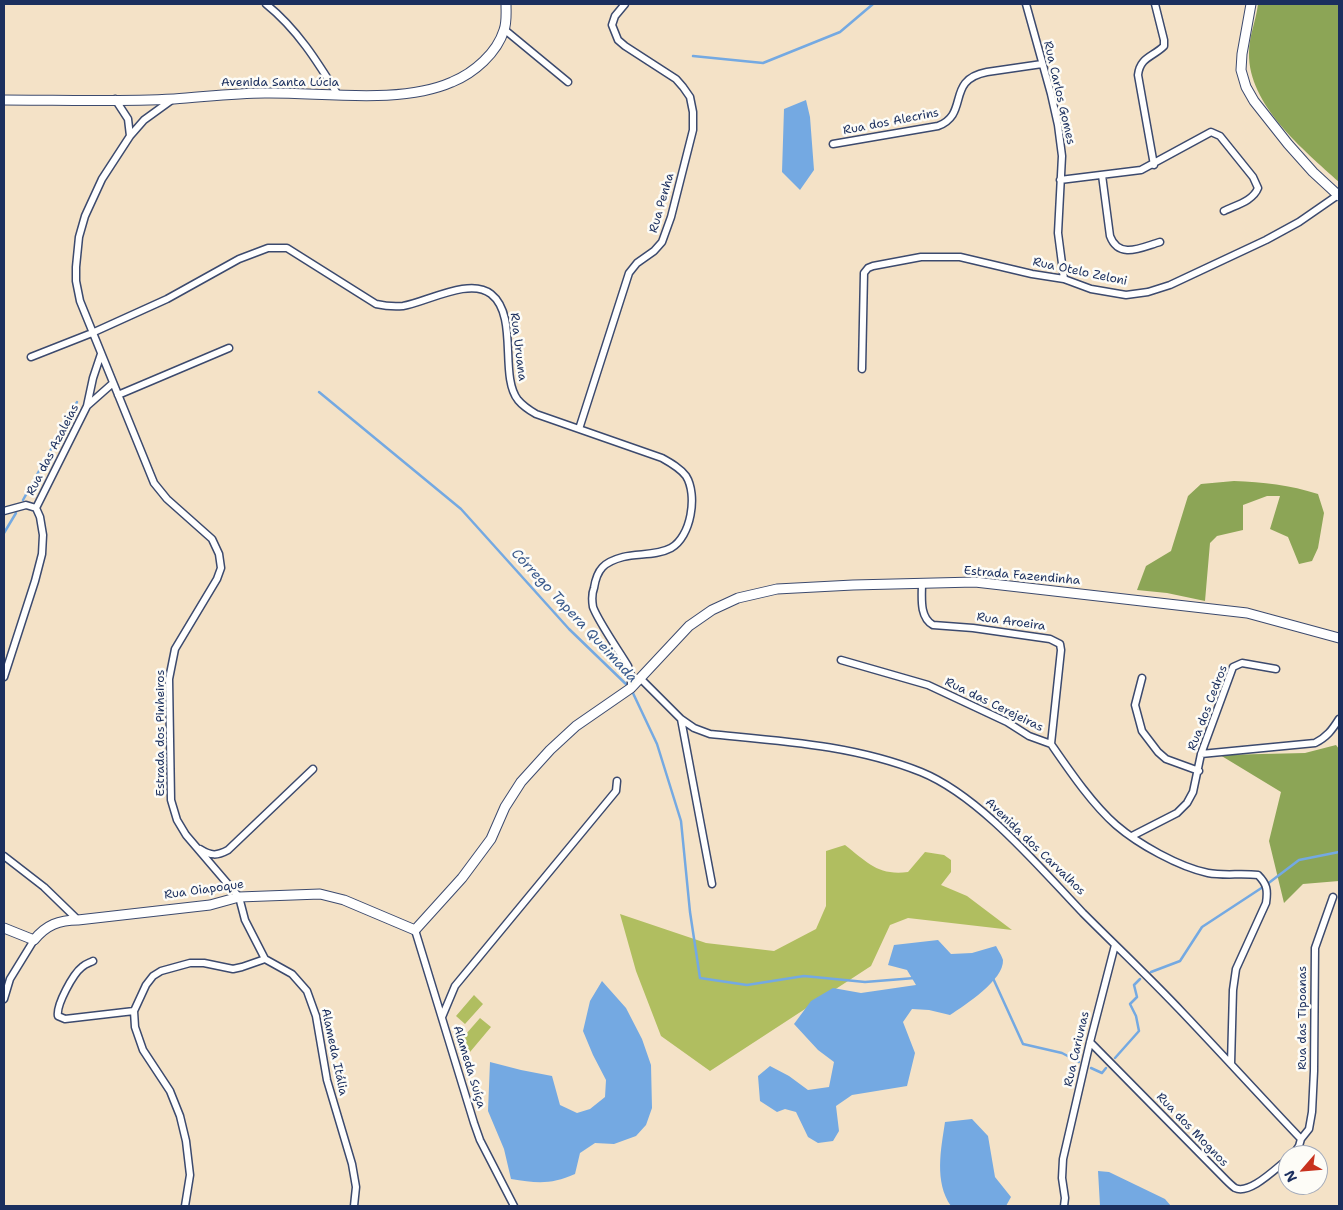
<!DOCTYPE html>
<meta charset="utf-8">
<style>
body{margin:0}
#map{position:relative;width:1343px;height:1210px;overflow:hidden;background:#f4e2c7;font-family:"Shantell Sans",sans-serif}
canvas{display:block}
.frame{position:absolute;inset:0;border:5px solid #1b2f5e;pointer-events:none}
.north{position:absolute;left:1278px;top:1145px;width:50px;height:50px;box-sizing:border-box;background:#fdfcf7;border:1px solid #a3aaba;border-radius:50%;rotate:243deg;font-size:14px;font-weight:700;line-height:20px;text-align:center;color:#1b2f5e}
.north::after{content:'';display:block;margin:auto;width:18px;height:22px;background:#c8321e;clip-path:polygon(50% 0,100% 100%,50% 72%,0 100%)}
</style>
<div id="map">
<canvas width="1343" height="1210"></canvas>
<div class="frame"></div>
<div class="north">N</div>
</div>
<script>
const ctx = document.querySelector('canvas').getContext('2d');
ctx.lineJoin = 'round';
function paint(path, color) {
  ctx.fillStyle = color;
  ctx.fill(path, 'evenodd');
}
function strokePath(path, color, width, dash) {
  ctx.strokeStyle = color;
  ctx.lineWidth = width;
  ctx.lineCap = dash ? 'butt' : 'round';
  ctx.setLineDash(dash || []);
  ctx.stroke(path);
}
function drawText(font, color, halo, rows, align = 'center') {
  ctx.font = font + ' "Shantell Sans",sans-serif';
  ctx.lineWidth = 5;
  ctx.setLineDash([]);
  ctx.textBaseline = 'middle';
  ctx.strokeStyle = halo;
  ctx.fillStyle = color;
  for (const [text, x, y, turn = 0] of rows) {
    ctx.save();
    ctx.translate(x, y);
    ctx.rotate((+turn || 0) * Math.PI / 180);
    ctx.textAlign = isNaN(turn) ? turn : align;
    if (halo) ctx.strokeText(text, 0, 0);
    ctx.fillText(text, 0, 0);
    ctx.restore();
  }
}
paint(new Path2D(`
 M 845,845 C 867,862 878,876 908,872 L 925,852 L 944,855 L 951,860 L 951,872 L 941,885 L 967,896 L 1012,930 L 908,918 L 890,925 L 871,966 L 710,1071 L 661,1036 L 636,971 L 620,914 L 706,943 L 774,951 L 816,929 L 826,906 L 826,851 Z
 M 474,995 L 483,1004 L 465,1024 L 456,1016 Z
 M 480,1018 L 491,1027 L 470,1052 L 459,1042 Z`), '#b0be60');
paint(new Path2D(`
 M 1258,4 L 1339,4 L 1339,182 C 1304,150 1248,105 1249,53 C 1249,36 1256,21 1258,4 Z
 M 1234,481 C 1263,482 1290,485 1318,494 L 1324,513 L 1318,548 L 1312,561 L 1299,564 L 1288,537 L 1270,529 L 1280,496 L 1267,496 L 1243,505 L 1243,530 L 1217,536 L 1210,543 L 1205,601 L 1167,593 L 1137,590 L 1146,566 L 1171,551 L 1188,496 L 1201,484 Z
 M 1336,745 L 1339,749 L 1339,881 L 1303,884 L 1284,903 L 1269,841 L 1281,792 L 1220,755 L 1305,753 Z`), '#8ca556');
paint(new Path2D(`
 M 806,100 L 810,117 L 814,170 L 800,190 L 782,172 L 784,109 Z
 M 938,940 L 951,954 L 972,953 L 996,946 C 998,950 1002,956 1003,960 C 1004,980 965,1005 950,1015 L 929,1010 L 912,1009 L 903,1022 L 915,1053 L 907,1086 L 852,1095 L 836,1106 L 839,1131 L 833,1141 L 818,1143 L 808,1137 L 796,1112 L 785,1109 L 777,1112 L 760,1101 L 758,1076 L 770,1066 L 789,1076 L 808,1090 L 829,1087 L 834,1062 L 818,1050 L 794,1024 L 811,1001 L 833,988 L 861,993 L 916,985 L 907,970 L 888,965 L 894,945 Z
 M 602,981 L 626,1008 L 642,1039 L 651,1065 L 652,1108 L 646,1125 L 636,1136 L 614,1144 L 595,1143 L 580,1153 L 575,1174 C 551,1185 536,1183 511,1179 L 504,1149 L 488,1111 L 490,1062 L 521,1070 L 552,1076 L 560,1105 L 577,1113 L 590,1109 L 605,1097 L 606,1080 L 593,1055 L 583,1031 L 590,1001 Z
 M 972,1119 L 988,1136 L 995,1177 L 1011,1197 L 1006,1206 L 951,1206 C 934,1182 941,1149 945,1122 Z
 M 1098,1171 L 1109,1172 L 1165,1199 L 1171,1206 L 1100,1206 Z`), '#74a9e2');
strokePath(new Path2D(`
 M 693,56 L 763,63 L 840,32 L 873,4
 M 319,392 L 461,509 L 569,629 L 629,687
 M 23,500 L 77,402
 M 4,533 L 16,513
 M 632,691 L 657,744 L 681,821 L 690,912 L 700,978 L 747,985 L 804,976 L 865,982 L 915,978
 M 1151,972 L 1180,961 L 1202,927 L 1266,885 L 1299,860 L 1339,852
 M 992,976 L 1023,1044 L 1062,1053 L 1079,1062
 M 1115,1058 L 1139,1031 L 1136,1016 L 1130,1004 L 1137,997 L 1134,985 L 1140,979
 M 1091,1068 L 1102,1073 L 1106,1068`), '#74a9e2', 2.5);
const street = new Path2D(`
 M 266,4 C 297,29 317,61 338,95
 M 1026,4 L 1051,94 L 1058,125 L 1062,156 L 1058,233 L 1064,279
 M 505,30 L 568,82
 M 115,99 L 128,119 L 130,136
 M 173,99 L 144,120 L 130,136 L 102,179 L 85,216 L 79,237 L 76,267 L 76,281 L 80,301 L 154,483 L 167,499 L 212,539 L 219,554 L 221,568 L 217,579 L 175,649 L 169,679 L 171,800 L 177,820 L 186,835 L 239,897 L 245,920 L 265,959 L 292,974 L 307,991 L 316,1016 L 327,1080 L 352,1164 L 356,1187 L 354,1206
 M 833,144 L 938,126 C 970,114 945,80 987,72 L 1042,64
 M 1154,165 L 1138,75 C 1140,57 1153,57 1164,46 L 1164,40 L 1155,4
 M 1102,175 L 1110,236 C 1119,260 1142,247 1160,242
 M 1060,180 L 1141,170 L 1211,132 L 1220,136 L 1253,177 L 1258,188 C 1253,201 1236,205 1224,211
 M 31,357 L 92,333 L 167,299 L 239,259 L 268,248 L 287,248 L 376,304 C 385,306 393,307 403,306 C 427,302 470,277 491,294 C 519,316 499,376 518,400 C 523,406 529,410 536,414 L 662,458 C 671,463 680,468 686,476 C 698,495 691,537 671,548 C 656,556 638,553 623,557 C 604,562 597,569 594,588 C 592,593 592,601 593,607 C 598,621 619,651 628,666 L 631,675 L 631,688
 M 862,369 L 864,273 L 868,268 L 873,266 L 921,257 L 960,257 L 1032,274 L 1064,279 L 1091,289 L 1126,295 L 1148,292 L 1170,285 L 1266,240 L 1299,222 L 1338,195
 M 118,395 L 229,348
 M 87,406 L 93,378 L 101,354
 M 579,429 L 629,273 L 637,263 L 654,251 L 662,242 L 671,217 L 693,130 L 693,112 L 690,97 L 683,87 L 676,79 L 625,46 L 618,40 L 612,25 L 615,16 L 625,4
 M 36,508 L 87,406 L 113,383
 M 4,511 L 26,505 L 36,508 L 40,517 L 43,535 L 42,554 L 35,581 L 4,677
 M 922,583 C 922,597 919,617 933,625 L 973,628 L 1050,639 L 1060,644 L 1061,650 L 1051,744
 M 841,660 L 928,685 L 1007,722 L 1029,736 L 1051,744
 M 1142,678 L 1135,705 L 1142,731 L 1158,752 L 1166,759 L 1199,771
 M 641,679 L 681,719 L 694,728 L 710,734 C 781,741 854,745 921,772 C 980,796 1039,867 1083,913 C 1116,946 1150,978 1182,1012 C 1222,1054 1261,1097 1301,1139
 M 681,719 L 712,884
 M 1051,744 C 1069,770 1092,804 1116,825 C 1138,844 1179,867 1208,873 C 1224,876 1241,873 1258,875 C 1267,884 1268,890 1266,903 L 1236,969 L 1233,990 L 1231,1064
 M 1201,754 L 1315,743 C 1327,737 1332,730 1339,719
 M 1132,836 L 1177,813 L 1187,803 L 1193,792 L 1201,754 L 1233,667 L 1242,663 L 1276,669
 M 200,849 C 211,856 217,856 228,850 L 313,769
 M 4,856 L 44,887 L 78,920
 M 415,930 L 474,1123 L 480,1140 L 514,1206
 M 93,961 C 89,963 85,964 82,967 C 73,974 56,1005 58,1016 L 65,1019 L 134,1011
 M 4,999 L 10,979 L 34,940
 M 442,1017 L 455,986 L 616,791 L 617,781
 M 1090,1042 L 1226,1180 C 1229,1183 1232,1186 1235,1188 C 1250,1195 1276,1168 1288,1159
 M 1293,1155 L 1299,1146 L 1301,1139 L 1309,1129 L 1312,1112 L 1314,1071 L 1315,948 L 1333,897
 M 185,1206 L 190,1175 L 186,1141 L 180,1116 L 170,1091 L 143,1050 L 135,1027 L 134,1011 L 146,985 L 153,976 L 161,971 L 190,963 L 204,963 L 233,969 L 242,967 L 265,959
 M 1064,1206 L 1065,1198 L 1062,1178 L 1063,1159 L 1090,1042 L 1115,945`);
const secondary = new Path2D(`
 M 1251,4 L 1242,54 L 1241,70 L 1246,87 L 1254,101 L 1288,144 L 1313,172 L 1339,196
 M 4,100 C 60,100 118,102 174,99 C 204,97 234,93 265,93 C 321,92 400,105 452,82 C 474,73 497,53 504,30 C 507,22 506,12 506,4
 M 4,928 L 34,940 C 46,925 59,920 78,920 L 210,905 L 239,897 L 320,894 L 344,900 L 415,930 L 462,878 L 491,839 L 505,807 L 521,782 L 550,750 L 576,726 L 631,688 L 689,626 L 712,610 L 738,598 L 777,589 L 853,585 L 975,582 L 1247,613 L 1339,638`);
strokePath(street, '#3c4a6e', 9);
strokePath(secondary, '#3c4a6e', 11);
strokePath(street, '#fff', 6);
strokePath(secondary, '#fff', 9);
drawText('12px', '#1b2f5e', '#fdfcf7', [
 ["Avenida Santa Lúcia",280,83],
 ["Rua Carlos Gomes",1059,93,77],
 ["Rua dos Alecrins",891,122,-11],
 ["Rua Penha",662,203,-74],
 ["Rua Otelo Zeloni",1080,272,12],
 ["Rua Uruana",518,347,83],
 ["Rua das Azaleias",53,450,-63],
 ["Estrada Fazendinha",1022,576,5],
 ["Rua Aroeira",1011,622,8],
 ["Rua das Cerejeiras",994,705,26],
 ["Rua dos Cedros",1208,708,-69],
 ["Estrada dos Pinheiros",161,733,-90],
 ["Avenida dos Carvalhos",1035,847,44],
 ["Rua Oiapoque",204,890,-8],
 ["Rua das Tipoanas",1303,1018,-90],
 ["Rua Cariunas",1077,1049,-77],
 ["Alameda Itália",334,1052,78],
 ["Alameda Suíça",469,1067,73],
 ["Rua dos Mognos",1192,1130,46]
]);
drawText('italic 14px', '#3a5a8c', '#fdfcf7', [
 ["Córrego Tapera Queimada",574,616,47]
]);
</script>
